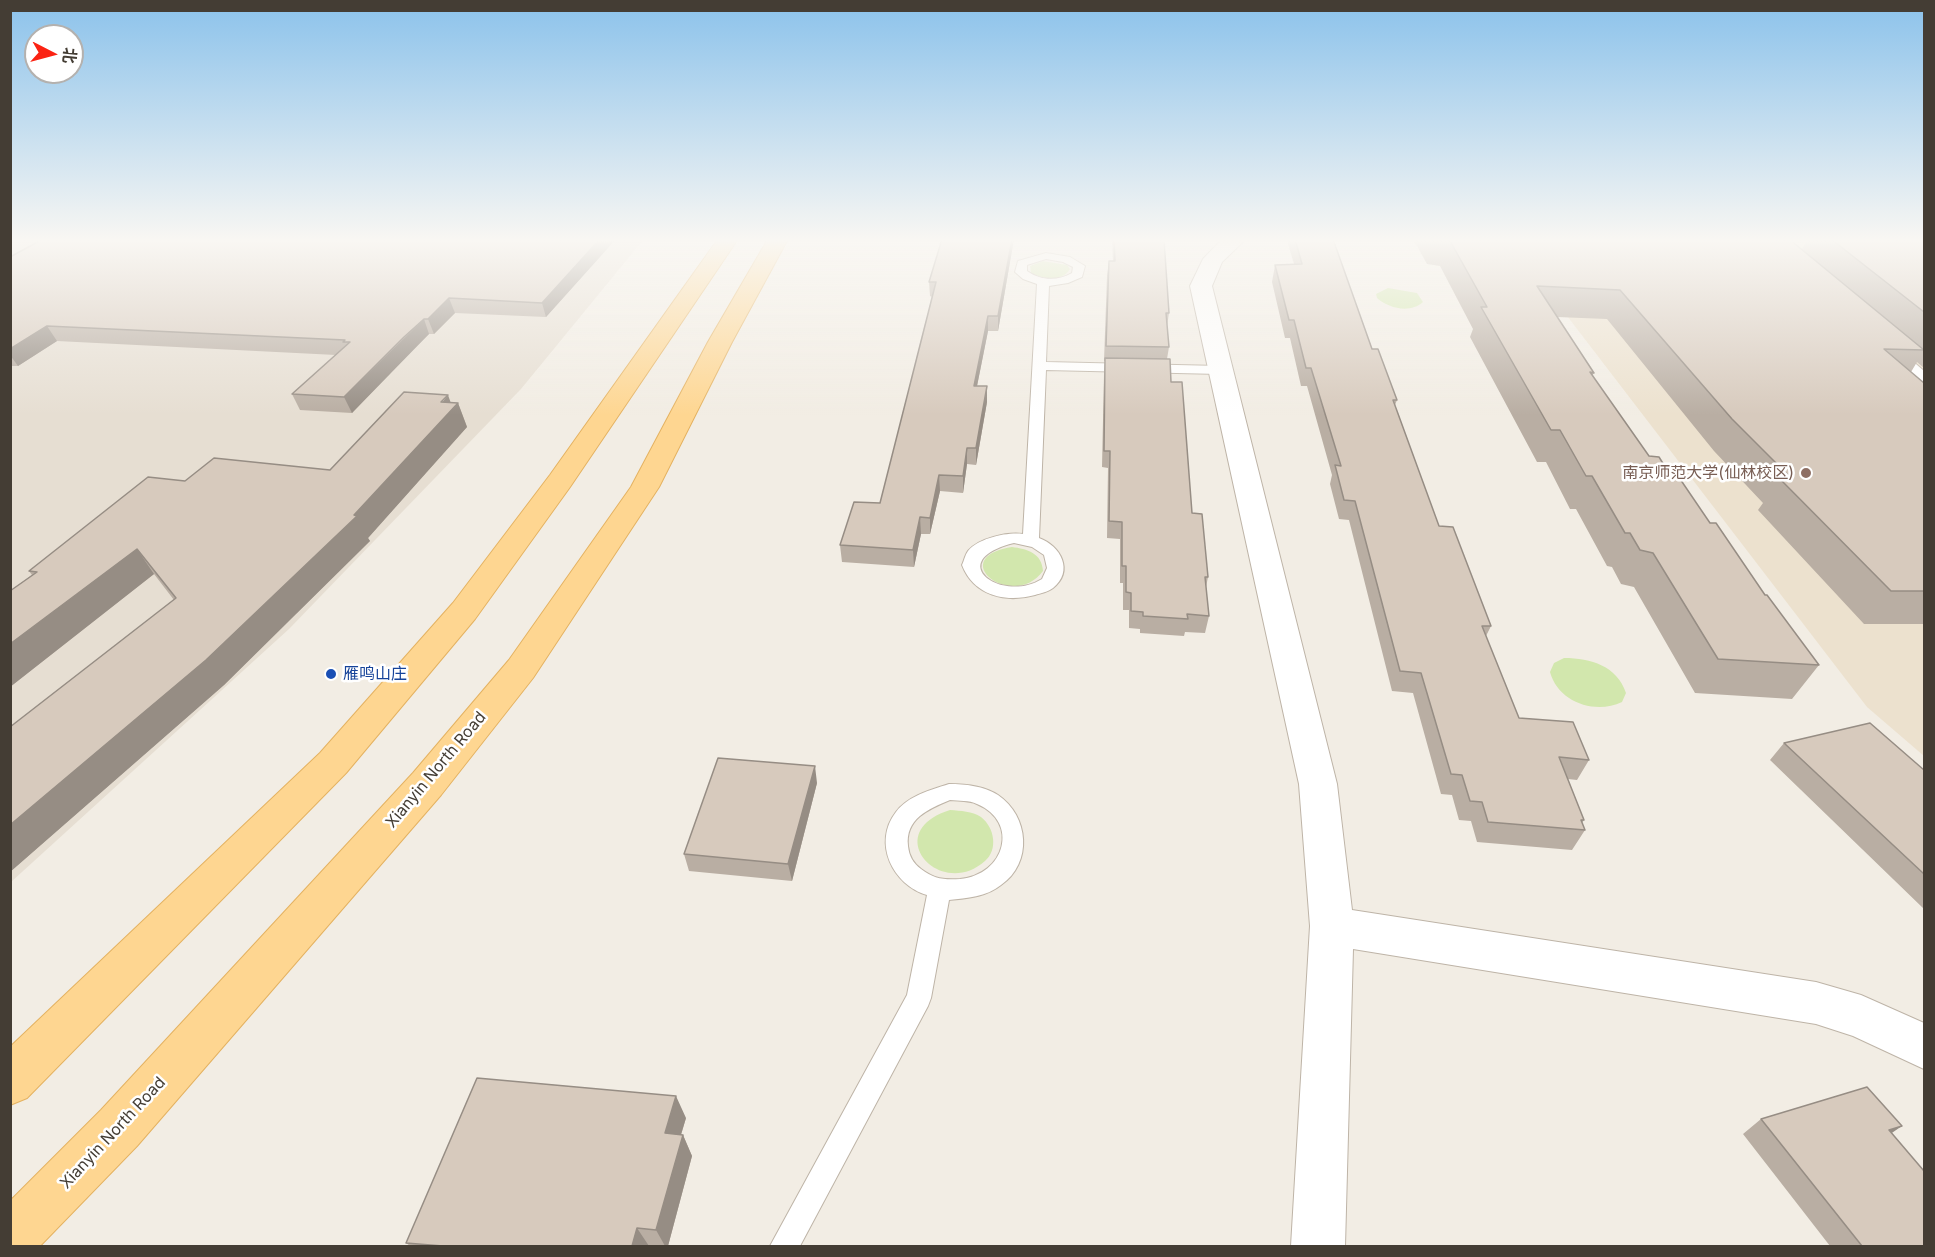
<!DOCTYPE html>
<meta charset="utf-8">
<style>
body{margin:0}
#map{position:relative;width:1935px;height:1257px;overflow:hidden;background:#f2ede4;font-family:Inter,"Noto Sans SC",sans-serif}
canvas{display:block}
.frame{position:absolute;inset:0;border:12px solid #443d34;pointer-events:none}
.north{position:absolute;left:24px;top:24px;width:60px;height:60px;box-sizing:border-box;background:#fff;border:2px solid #b4b1ae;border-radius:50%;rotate:96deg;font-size:16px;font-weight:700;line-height:24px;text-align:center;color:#443d34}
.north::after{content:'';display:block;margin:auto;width:21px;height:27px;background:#fb2313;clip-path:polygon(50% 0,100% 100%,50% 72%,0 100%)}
</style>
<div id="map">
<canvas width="1935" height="1257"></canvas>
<div class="frame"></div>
<div class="north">北</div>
</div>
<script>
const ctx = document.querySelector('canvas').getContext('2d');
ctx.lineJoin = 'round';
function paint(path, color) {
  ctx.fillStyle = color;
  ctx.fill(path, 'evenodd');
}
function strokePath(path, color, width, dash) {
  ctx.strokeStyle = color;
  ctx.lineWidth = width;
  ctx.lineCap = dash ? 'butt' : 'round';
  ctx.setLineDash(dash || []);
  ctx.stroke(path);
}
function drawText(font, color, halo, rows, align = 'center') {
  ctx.font = font + ' Inter,"Noto Sans SC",sans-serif';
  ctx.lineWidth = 5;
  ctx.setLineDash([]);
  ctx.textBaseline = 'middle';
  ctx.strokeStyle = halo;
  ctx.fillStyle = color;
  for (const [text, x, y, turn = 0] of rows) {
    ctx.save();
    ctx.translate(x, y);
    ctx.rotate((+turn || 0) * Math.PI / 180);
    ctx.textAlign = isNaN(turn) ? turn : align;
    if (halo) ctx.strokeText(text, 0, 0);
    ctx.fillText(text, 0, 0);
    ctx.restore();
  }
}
paint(new Path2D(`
 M 11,239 L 644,239 L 521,389 L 289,629 L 11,882 Z`), '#e6ded2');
paint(new Path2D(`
 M 1508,239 L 1924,239 L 1924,756 L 1867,707 Z`), '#ece1ce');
paint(new Path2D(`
 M 1043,261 L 1067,265 L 1070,269 C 1063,282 1043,279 1031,273 L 1030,266 Z
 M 1388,288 L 1417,293 L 1423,302 C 1410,314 1388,308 1377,298 L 1376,294 Z
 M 1012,547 C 1027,549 1042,553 1043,571 C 1013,612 944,558 1012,547 Z
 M 1564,658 C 1591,658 1617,666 1626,693 L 1622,702 C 1595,715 1558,702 1550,672 L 1554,663 Z
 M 950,810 C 961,811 972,811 981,817 C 995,828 998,850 985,861 C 940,901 879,832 950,810 Z`), '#d2e7ad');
const service = new Path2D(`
 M 1046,253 L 1070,257 L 1085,266 L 1082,277 L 1068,283 L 1049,286 L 1046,362 L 1220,366 L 1227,370 L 1220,374 L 1046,370 L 1039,538 C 1061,546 1074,571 1053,588 C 1048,592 1041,593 1035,595 C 1006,603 974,596 962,565 C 964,561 965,555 968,551 C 979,538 1007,532 1023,534 L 1037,284 L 1023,279 L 1015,272 L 1018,261 ZM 1046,259 L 1063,262 L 1073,267 L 1072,273 C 1058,281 1041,281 1027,271 L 1027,265 ZM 1014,543 L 1032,547 L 1044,555 L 1047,568 L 1042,579 C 1002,604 942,561 1014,543 Z
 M 949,784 C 965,784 984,786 998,795 C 1029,816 1033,863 1001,885 C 986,897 967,898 949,900 L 931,998 L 928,1006 L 800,1246 L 770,1246 L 907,995 L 927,895 C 893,885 872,843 896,812 C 908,796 930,790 949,784 ZM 950,800 C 959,801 969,800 977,804 C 1020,822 1005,875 960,879 C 944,880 934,879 921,869 C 913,863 909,856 908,846 C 905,819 928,809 950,800 Z`);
const minor = new Path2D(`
 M 1222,239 L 1246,239 L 1222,262 L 1212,286 L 1337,784 L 1352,910 L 1816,982 L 1861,995 L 1924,1023 L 1924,1069 L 1853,1036 L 1816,1024 L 1353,949 L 1345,1246 L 1291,1246 L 1310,926 L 1299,784 L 1190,286 L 1203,259 Z
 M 1878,336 L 1886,338 L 1924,371 L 1924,390 L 1915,388 L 1870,348 L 1866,343 L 1870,338 Z`);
const primary = new Path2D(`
 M 718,239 L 738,239 L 570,487 L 475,619 L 346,773 L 27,1098 L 10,1105 L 10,1047 L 320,753 L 453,603 L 550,475 Z
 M 768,239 L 788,239 L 732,342 L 659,487 L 533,678 L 441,795 L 137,1146 L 40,1246 L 10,1246 L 10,1201 L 101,1110 L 413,773 L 509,660 L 631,487 L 708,342 Z`);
strokePath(service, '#beb4a7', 2);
strokePath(minor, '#beb4a7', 2);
strokePath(primary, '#e4b261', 2);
paint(service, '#fff');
paint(minor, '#fff');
paint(primary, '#fed691');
paint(new Path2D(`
 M 43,239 L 616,239 L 546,317 L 455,313 L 434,334 L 429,334 L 410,352 L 352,413 L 300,410 L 292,394 L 336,355 L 57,341 L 18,366 L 10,366 L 10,257 Z
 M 1014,239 L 998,331 L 988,331 L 977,386 L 987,402 L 976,465 L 967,464 L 963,493 L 940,491 L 930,534 L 921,534 L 914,567 L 842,562 L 840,545 L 880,503 L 932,297 L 930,296 L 929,282 Z
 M 1112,239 L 1164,239 L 1169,313 L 1167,326 L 1169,347 L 1167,359 L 1192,513 L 1208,577 L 1206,587 L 1209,616 L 1205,633 L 1185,632 L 1184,636 L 1140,633 L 1140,629 L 1129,628 L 1129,610 L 1123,610 L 1123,583 L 1120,583 L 1120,539 L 1107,538 L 1108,468 L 1102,467 L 1104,374 L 1105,361 L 1104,361 L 1107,275 L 1109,261 L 1113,261 Z
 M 1289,239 L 1333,239 L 1372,349 L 1397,400 L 1395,405 L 1439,526 L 1491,626 L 1486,636 L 1519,718 L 1589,760 L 1577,780 L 1568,779 L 1584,820 L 1582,823 L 1585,830 L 1572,850 L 1477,842 L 1471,821 L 1459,820 L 1452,795 L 1441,794 L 1413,693 L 1392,691 L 1349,520 L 1339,519 L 1330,484 L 1332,475 L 1307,386 L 1301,386 L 1290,338 L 1285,338 L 1272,282 L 1275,265 L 1294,264 L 1288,244 Z
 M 1413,239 L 1789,239 L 1802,249 L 1808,239 L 1924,239 L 1924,368 L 1917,362 L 1911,372 L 1924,383 L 1924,624 L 1864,624 L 1758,510 L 1763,503 L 1714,451 L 1607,319 L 1557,317 L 1594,373 L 1592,376 L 1649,456 L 1669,473 L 1710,523 L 1819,665 L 1792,699 L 1695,693 L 1634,587 L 1621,584 L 1612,567 L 1607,566 L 1576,509 L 1570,509 L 1546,462 L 1537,462 L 1470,337 L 1473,329 L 1440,266 L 1427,264 Z
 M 451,403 L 458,403 L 467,427 L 368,538 L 370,541 L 224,685 L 10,872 L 10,727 L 174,600 L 154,574 L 10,687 L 10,591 L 32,575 L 29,571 L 185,481 L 330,470 Z
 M 1784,743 L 1924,770 L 1924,909 L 1770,760 Z
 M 817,783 L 792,881 L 689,871 L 684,854 Z
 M 686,1118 L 681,1135 L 683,1135 L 692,1156 L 668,1246 L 410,1246 L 406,1243 Z
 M 1761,1119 L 1892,1133 L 1924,1246 L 1830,1246 L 1743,1134 Z`), '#b9aea3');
paint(new Path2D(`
 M 600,239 L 616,239 L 546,317 L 542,303 Z
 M 1012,239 L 1014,239 L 998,331 L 998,316 Z
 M 449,298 L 455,313 L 434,334 L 428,319 Z
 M 988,316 L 988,331 L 974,401 L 974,386 Z
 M 424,319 L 429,334 L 352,413 L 344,397 Z
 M 47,326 L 57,341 L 18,366 L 10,355 L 10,349 Z
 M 987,386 L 987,402 L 976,465 L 976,448 Z
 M 448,395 L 453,409 L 458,403 L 467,427 L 368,538 L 370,541 L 224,685 L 10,872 L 10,825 L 354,515 Z
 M 967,448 L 967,464 L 963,493 L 963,476 Z
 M 939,475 L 940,491 L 930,534 L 930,518 Z
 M 920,517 L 921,534 L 914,567 L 913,550 Z
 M 137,549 L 154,574 L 10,687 L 10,644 Z
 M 815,766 L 817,783 L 792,881 L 788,864 Z
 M 676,1096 L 686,1118 L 675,1154 L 665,1133 Z
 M 1902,1126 L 1880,1141 L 1889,1130 Z
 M 683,1135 L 692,1156 L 668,1246 L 665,1246 L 656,1230 Z
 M 637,1228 L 649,1246 L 632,1246 Z`), '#968d84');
const building = new Path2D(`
 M 43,239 L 600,239 L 542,303 L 449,298 L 428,319 L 424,319 L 404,337 L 344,397 L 292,394 L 350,342 L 343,342 L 345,340 L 47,326 L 10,349 L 10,257 Z
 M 942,239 L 1012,239 L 998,316 L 988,316 L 974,386 L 987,386 L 976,448 L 967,448 L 963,476 L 939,475 L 930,518 L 920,517 L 913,550 L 840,545 L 854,502 L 880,503 L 936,282 L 929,282 Z
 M 1114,239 L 1164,239 L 1169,313 L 1166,313 L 1169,347 L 1106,346 L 1109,261 L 1115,261 Z
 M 1295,239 L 1333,239 L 1372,349 L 1378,349 L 1397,400 L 1393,400 L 1439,526 L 1453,527 L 1491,626 L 1482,626 L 1519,718 L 1573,722 L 1589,760 L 1559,757 L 1584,820 L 1581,820 L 1585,830 L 1488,822 L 1482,802 L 1470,801 L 1462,775 L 1451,774 L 1421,673 L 1400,671 L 1355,501 L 1344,500 L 1335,465 L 1341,466 L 1311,368 L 1306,368 L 1294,320 L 1289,320 L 1275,265 L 1302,264 Z
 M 1449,239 L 1789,239 L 1924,350 L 1884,349 L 1924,383 L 1924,591 L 1891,591 L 1779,478 L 1791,478 L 1732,419 L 1620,290 L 1537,286 L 1594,373 L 1590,372 L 1649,456 L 1659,457 L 1669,473 L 1676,473 L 1710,523 L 1716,523 L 1765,595 L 1767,595 L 1819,665 L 1718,659 L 1653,553 L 1640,550 L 1630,533 L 1625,533 L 1592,476 L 1586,476 L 1560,430 L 1551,430 L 1481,307 L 1487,307 Z
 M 1831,239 L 1924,239 L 1924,312 Z
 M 1105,358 L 1170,359 L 1171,382 L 1182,382 L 1192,513 L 1202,514 L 1208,577 L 1205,577 L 1209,616 L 1187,614 L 1188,619 L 1143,616 L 1143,612 L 1131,611 L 1131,593 L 1126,592 L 1126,566 L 1122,566 L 1122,522 L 1109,521 L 1110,451 L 1104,451 Z
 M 404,392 L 448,395 L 441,402 L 458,403 L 354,515 L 357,516 L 206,660 L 10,825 L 10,727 L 176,598 L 137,549 L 10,644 L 10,591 L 37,572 L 29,571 L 148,477 L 185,481 L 214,458 L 330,470 Z
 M 1870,723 L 1924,770 L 1924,874 L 1784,743 Z
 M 718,758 L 815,766 L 788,864 L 684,854 Z
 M 477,1078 L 676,1096 L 665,1133 L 683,1135 L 656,1230 L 637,1228 L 632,1246 L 443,1246 L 406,1243 Z
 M 1867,1087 L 1902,1126 L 1889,1130 L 1924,1171 L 1924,1246 L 1862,1246 L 1761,1119 Z`);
paint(building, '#d7cabd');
strokePath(building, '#968d84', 1.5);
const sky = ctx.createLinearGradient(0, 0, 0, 415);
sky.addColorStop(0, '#8bc2eb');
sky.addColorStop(0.58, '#f9f7f3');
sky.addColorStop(1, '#f9f7f300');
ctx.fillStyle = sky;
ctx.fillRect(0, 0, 1935, 415);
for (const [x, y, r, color] of [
 [1806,473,6,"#8d6e63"],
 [331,674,6,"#1a4fb4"]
]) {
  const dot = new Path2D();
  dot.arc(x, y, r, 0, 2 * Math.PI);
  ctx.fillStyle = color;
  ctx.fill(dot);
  strokePath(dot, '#fff', 2);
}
drawText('16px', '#785e54', '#fff', [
 ["南京师范大学(仙林校区)",1794,473]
], 'right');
drawText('16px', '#164399', '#fff', [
 ["雁鸣山庄",343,674]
], 'left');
drawText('16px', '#443d34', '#fff', [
 ["Xianyin North Road",436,770,-50],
 ["Xianyin North Road",113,1133,-47]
]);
</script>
